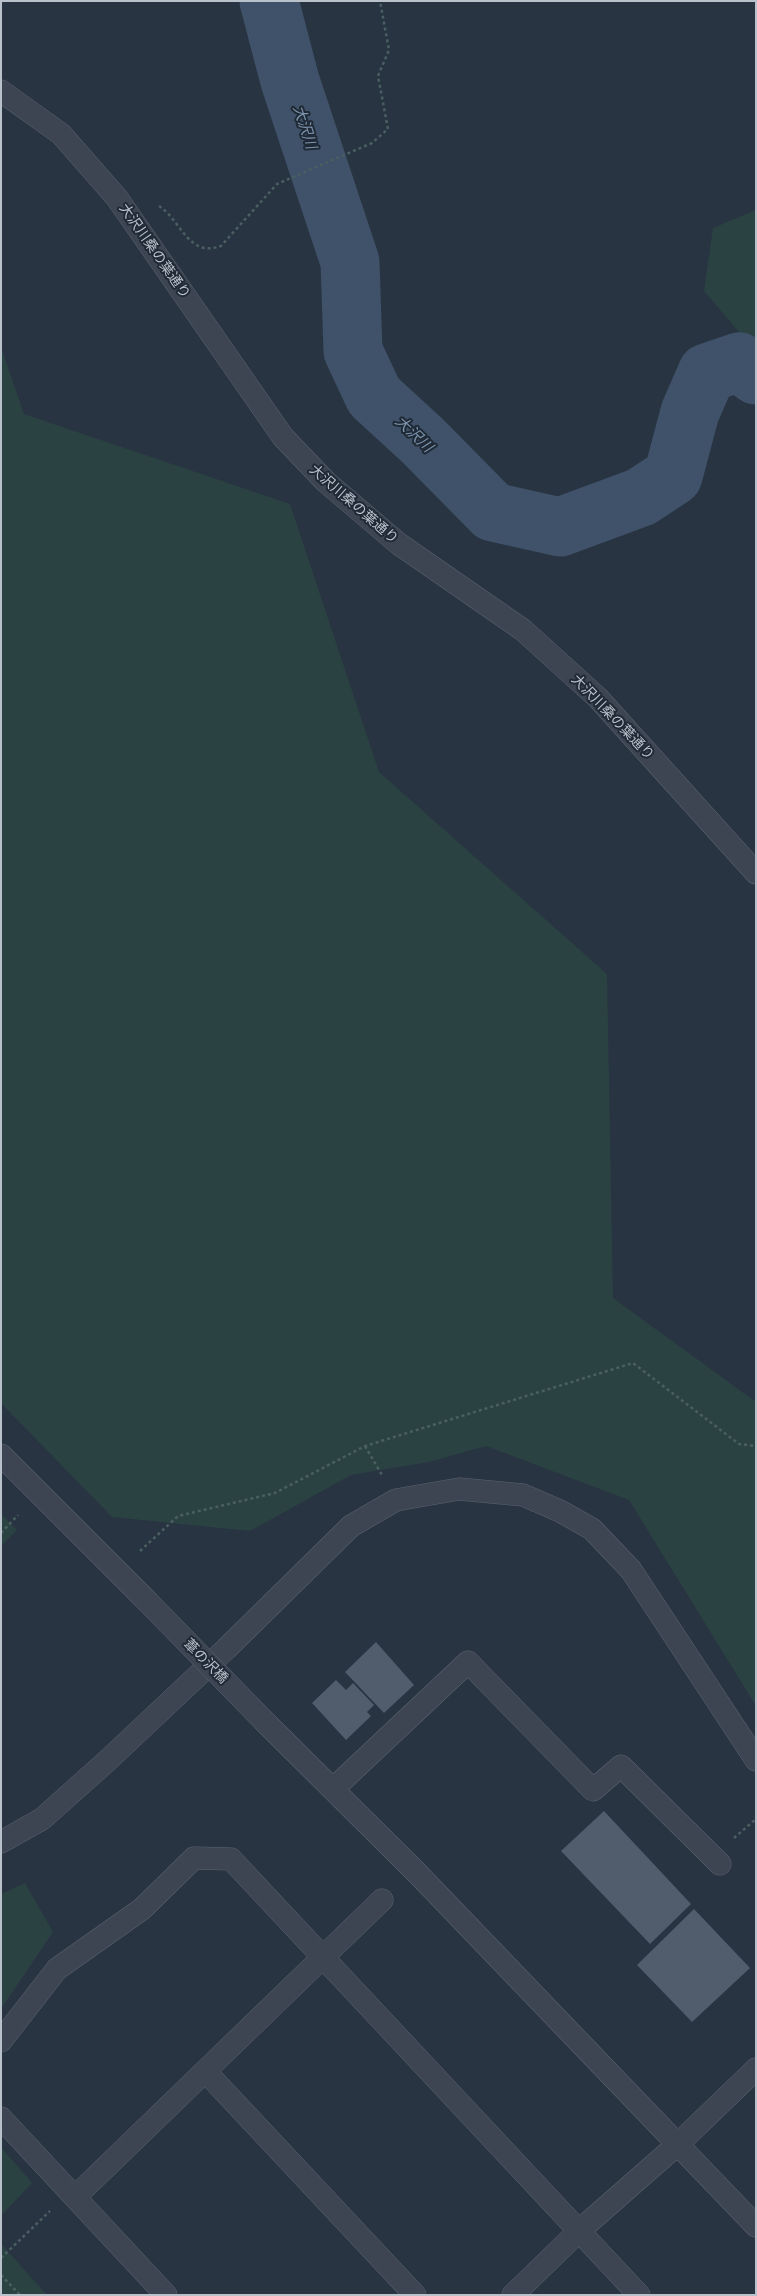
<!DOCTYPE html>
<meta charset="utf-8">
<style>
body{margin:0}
#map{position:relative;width:757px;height:2296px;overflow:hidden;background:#283441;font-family:Ubuntu,sans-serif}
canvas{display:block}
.frame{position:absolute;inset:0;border:2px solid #b9c1cb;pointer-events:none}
</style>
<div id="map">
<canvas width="757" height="2296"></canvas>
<div class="frame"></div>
</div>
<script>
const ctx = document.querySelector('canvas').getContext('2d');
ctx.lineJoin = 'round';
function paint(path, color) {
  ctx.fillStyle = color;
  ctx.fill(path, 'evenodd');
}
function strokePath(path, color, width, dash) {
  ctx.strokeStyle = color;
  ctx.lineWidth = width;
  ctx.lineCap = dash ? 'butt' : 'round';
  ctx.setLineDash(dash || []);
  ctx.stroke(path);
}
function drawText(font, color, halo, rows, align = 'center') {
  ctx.font = font + ' Ubuntu,"Noto Sans JP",sans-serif';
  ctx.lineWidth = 4;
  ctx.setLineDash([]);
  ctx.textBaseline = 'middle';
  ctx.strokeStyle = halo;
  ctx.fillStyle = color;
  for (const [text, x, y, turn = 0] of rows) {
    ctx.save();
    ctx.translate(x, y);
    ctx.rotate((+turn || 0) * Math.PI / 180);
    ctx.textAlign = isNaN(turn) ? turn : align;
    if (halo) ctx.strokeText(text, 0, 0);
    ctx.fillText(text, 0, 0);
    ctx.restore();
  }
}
paint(new Path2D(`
 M 756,210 L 756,352 L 704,291 L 713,228 Z
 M 1,347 L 24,414 L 290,504 L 379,772 L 607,974 L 613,1298 L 756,1402 L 756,1706 L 629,1500 L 486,1446 L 429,1462 L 351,1475 L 250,1531 L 112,1517 L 1,1403 Z
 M 1,1514 L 17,1530 L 1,1546 Z
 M 25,1883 L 53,1932 L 1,2009 L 1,1894 Z
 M 1,2147 L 32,2183 L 1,2216 Z
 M 1,2244 L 47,2295 L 1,2295 Z`), '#2b4243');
strokePath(new Path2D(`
 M 269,1 L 290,81 L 350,262 L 353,351 L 374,396 L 423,441 L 493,512 L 560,527 L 641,497 L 673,476 L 690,412 L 707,373 L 739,362 L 756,375`), '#3f5269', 59);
paint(new Path2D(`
 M 376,1642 L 414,1685 L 384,1713 L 345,1672 Z
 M 336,1680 L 346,1690 L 353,1683 L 374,1705 L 367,1712 L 371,1716 L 346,1740 L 312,1703 Z
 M 604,1811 L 691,1904 L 650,1944 L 561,1851 Z
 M 694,1909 L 750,1968 L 692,2022 L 637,1965 Z`), '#515d6c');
const pedestrian = new Path2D(`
 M 323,1957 L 382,1900`);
const minor = new Path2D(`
 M 333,1789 L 468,1662 L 593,1790 L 621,1766 L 720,1864
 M 1,2041 L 57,1969 L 142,1909 L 194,1858 L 231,1859 L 639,2295
 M 206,2072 L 415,2295
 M 1,2118 L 166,2295
 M 76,2196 L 323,1957
 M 513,2295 L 580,2230 L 678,2144`);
const tertiary = new Path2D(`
 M 1,91 L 61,134 L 117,198 L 283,437 L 326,482 L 399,544 L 523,630 L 598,698 L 756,873
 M 1,1455 L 146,1600
 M 265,1722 L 418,1874 L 756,2226
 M 1,1842 L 42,1819 L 107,1761 L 226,1649 L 351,1526 L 396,1500 L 459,1489 L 523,1495 L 560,1511 L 592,1529 L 631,1570 L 756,1760
 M 678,2144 L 756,2069`);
strokePath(pedestrian, '#5a636e', 23);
strokePath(minor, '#5a636e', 23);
strokePath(tertiary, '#5a636e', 23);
strokePath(new Path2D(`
 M 159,206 C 181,220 188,258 221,246 L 277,184 L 372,143 L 388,129 L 378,76 L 389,50 L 380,1
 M 365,1446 L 382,1475
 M 1,1533 L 18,1515
 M 140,1551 L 178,1516 L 275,1493 L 365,1446 L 633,1363 L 739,1444 L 756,1446
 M 734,1838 L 756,1819
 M 1,2258 L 50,2211
 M 1,2275 L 20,2295`), '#4a5f61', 2.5, [3, 3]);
strokePath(pedestrian, '#3c4551', 22);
strokePath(minor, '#3c4551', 22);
strokePath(tertiary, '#3c4551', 22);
const tertiaryBridge = new Path2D(`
 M 146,1600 L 265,1722`);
strokePath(tertiaryBridge, '#5a636e', 23, []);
strokePath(tertiaryBridge, '#3c4551', 22);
drawText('14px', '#b9c1cb', '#202a36', [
 ["大沢川桑の葉通り",155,251,55],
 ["大沢川桑の葉通り",354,504,41],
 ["大沢川桑の葉通り",613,717,46],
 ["葦の沢橋",206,1661,45]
]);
drawText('italic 15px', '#7b93ac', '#202a36', [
 ["大沢川",305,127,72],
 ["大沢川",414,434,43]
]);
</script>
